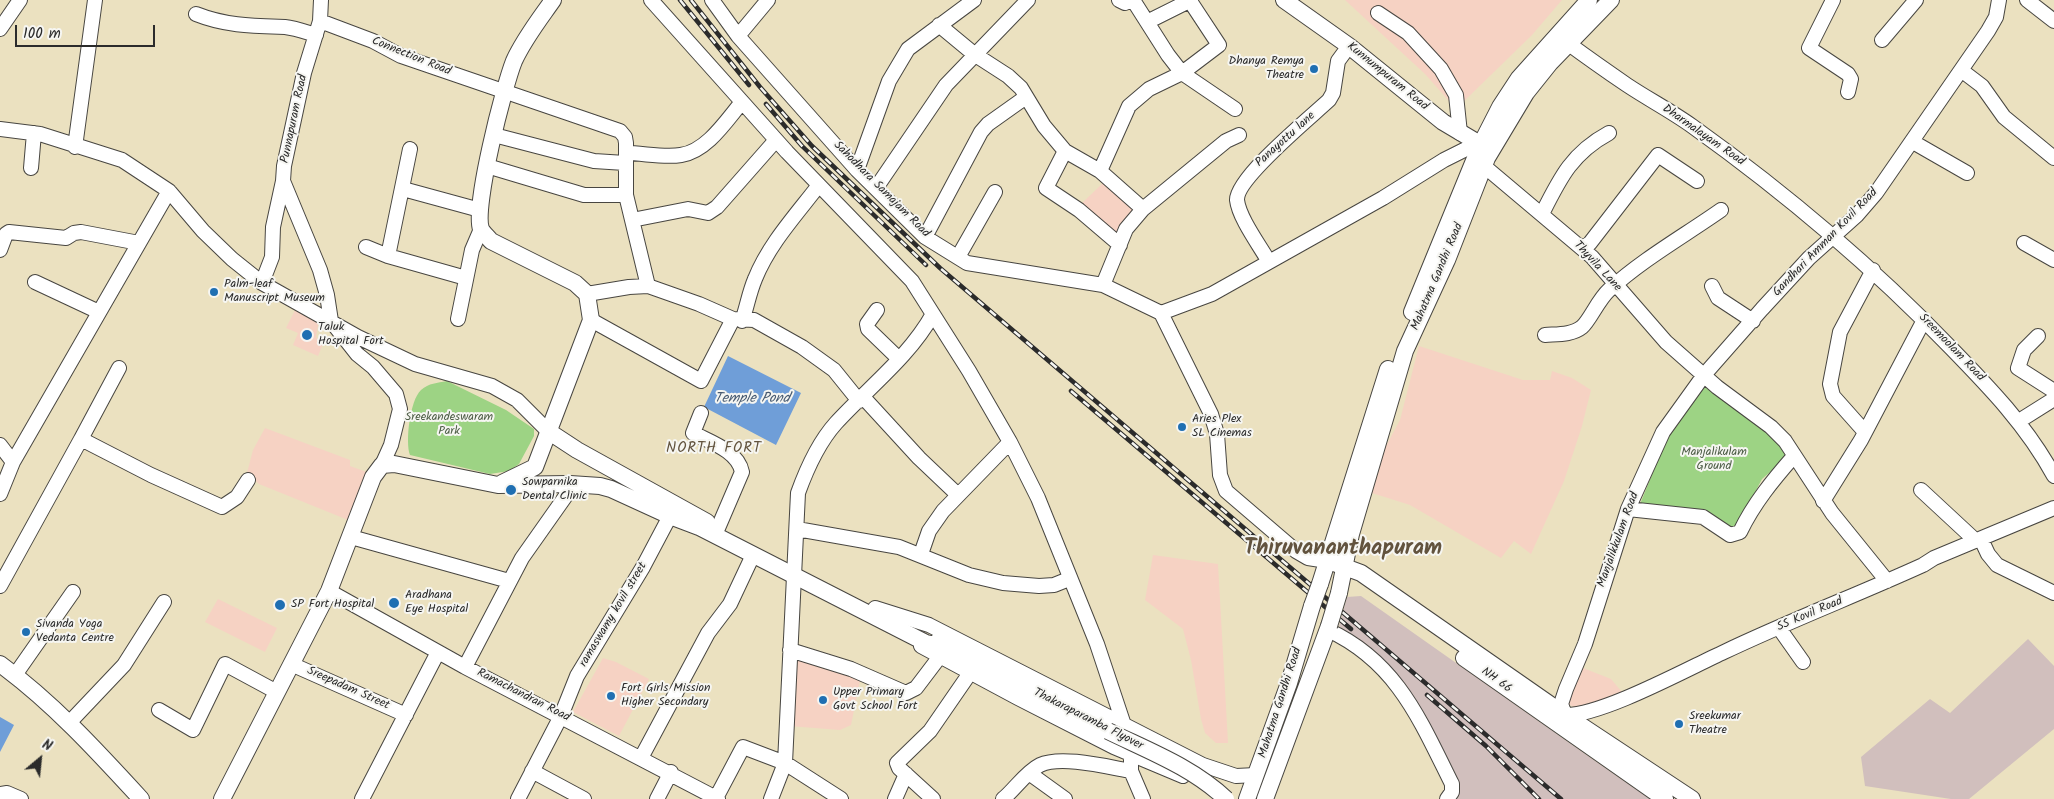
<!DOCTYPE html>
<style>
body{margin:0}
#map{position:relative;width:2054px;height:799px;overflow:hidden;background:#ebe1c0;font-family:Kalam,sans-serif}
canvas{display:block}
.north{position:absolute;left:15px;top:734px;width:50px;height:50px;-webkit-text-stroke:4px #f6f6f2;paint-order:stroke;rotate:28deg;font-size:14px;font-weight:700;line-height:20px;text-align:center;color:#2b2b2b}
.north::after{content:'';display:block;margin:auto;width:18px;height:22px;background:#2b2b2b;clip-path:polygon(50% 0,100% 100%,50% 72%,0 100%)}
.scale{position:absolute;left:15px;top:25px;width:140px;height:22px;box-sizing:border-box;border:2px solid #2b2b2b;border-top:0;padding-left:6px;font-size:15px;line-height:18px;white-space:nowrap;color:#2b2b2b;-webkit-text-stroke:4px #f6f6f2;paint-order:stroke}
</style>
<div id="map">
<canvas width="2054" height="799"></canvas>
<div class="north">N</div>
<div class="scale">100 m</div>
</div>
<script>
const ctx = document.querySelector('canvas').getContext('2d');
ctx.lineJoin = 'round';
function paint(path, color) {
  ctx.fillStyle = color;
  ctx.fill(path, 'evenodd');
}
function strokePath(path, color, width, dash) {
  ctx.strokeStyle = color;
  ctx.lineWidth = width;
  ctx.lineCap = dash ? 'butt' : 'round';
  ctx.setLineDash(dash || []);
  ctx.stroke(path);
}
function drawText(font, color, halo, rows, align = 'center') {
  ctx.font = font + ' Kalam,sans-serif';
  ctx.lineWidth = 4;
  ctx.setLineDash([]);
  ctx.textBaseline = 'middle';
  ctx.strokeStyle = halo;
  ctx.fillStyle = color;
  for (const [text, x, y, turn = 0] of rows) {
    ctx.save();
    ctx.translate(x, y);
    ctx.rotate((+turn || 0) * Math.PI / 180);
    ctx.textAlign = isNaN(turn) ? turn : align;
    if (halo) ctx.strokeText(text, 0, 0);
    ctx.fillText(text, 0, 0);
    ctx.restore();
  }
}
paint(new Path2D(`
 M 1345,0 L 1562,0 L 1532,35 L 1456,109 L 1425,74 Z
 M 1105,181 L 1139,209 L 1118,235 L 1080,205 Z
 M 295,310 L 319,320 L 316,337 L 323,344 L 318,356 L 293,345 L 298,333 L 286,328 Z
 M 1419,346 L 1523,380 L 1550,380 L 1552,371 L 1572,378 L 1591,390 L 1582,426 L 1564,481 L 1531,554 L 1514,541 L 1501,558 L 1410,505 L 1372,493 L 1385,448 L 1400,420 Z
 M 265,428 L 350,460 L 350,466 L 372,474 L 353,522 L 259,484 L 247,473 L 253,450 Z
 M 1153,555 L 1218,564 L 1228,743 L 1216,743 L 1205,733 L 1201,719 L 1191,660 L 1183,629 L 1145,600 Z
 M 218,599 L 277,628 L 265,652 L 205,622 Z
 M 794,655 L 861,676 L 851,725 L 840,730 L 789,726 Z
 M 603,658 L 616,662 L 649,679 L 619,736 L 573,712 Z
 M 1578,666 L 1611,679 L 1622,692 L 1578,709 L 1568,704 Z`), '#f6d2c3');
paint(new Path2D(`
 M 1361,596 L 1591,758 L 1650,799 L 1456,799 L 1459,796 L 1417,702 L 1360,643 L 1339,626 L 1347,597 Z
 M 2028,639 L 2054,666 L 2054,729 L 1969,799 L 1951,799 L 1865,786 L 1861,757 L 1930,699 L 1950,713 Z`), '#d1bfbd');
paint(new Path2D(`
 M 1709,377 L 1771,426 L 1790,455 L 1762,479 L 1740,521 L 1730,531 L 1640,504 L 1666,440 Z
 M 447,381 L 506,410 L 534,429 L 534,436 L 519,464 L 509,471 L 490,474 L 410,455 C 405,442 410,400 421,390 C 429,383 437,383 447,381 Z`), '#9dd384');
paint(new Path2D(`
 M 728,356 L 801,393 L 776,445 L 704,407 Z
 M 0,717 L 14,725 L 0,752 Z`), '#6f9ed8');
const minor = new Path2D(`
 M 321,0 L 320,21 L 304,73 L 284,166 L 283,181 L 320,270 L 327,295 L 331,321 L 357,354 L 373,367 L 396,394 L 400,409 L 391,445 L 382,465
 M 651,0 L 787,152 L 912,281 L 969,371 L 1010,442 L 1038,498 L 1097,644 L 1123,722 L 1121,725 L 1131,754 L 1131,771 C 1108,767 1061,755 1040,765 C 1026,772 1015,789 1003,799
 M 712,0 L 738,36 L 857,170 L 925,237 L 967,263 L 1103,285 L 1161,313
 M 1119,0 L 1125,3 L 1132,0
 M 1133,0 L 1168,55 L 1182,73 L 1235,109
 M 1833,0 L 1809,48 L 1848,74 L 1851,79 L 1848,92
 M 2027,0 L 2054,21
 M 1378,13 L 1408,33 L 1441,69 L 1456,95 L 1460,133
 M 196,14 C 226,26 254,26 285,27 C 295,28 306,32 316,35
 M 320,21 L 373,41 L 401,56 L 620,131 L 625,137 L 626,143 L 626,195 L 648,286
 M 1147,22 L 1191,0
 M 939,25 L 974,54 L 1008,76 L 1021,88 L 1044,126 L 1065,151 L 1100,171 L 1143,209
 M 0,29 L 20,0
 M 738,36 L 768,0
 M 1882,40 L 1916,0
 M 1569,44 C 1588,58 1608,72 1627,85 C 1648,99 1671,111 1692,126 C 1784,192 1871,265 1950,347 C 1989,387 2027,426 2054,476
 M 1961,70 L 1982,86 L 2004,117 L 2054,158
 M 0,129 L 40,134 L 122,160 L 169,191 L 203,231 L 232,259 L 262,283 L 358,337 L 415,364 L 492,386 L 517,400 L 548,431
 M 494,135 L 594,161 L 625,163
 M 1913,142 L 1967,173
 M 75,147 L 95,0
 M 1065,151 L 1046,188 L 1079,210 L 1120,245
 M 626,153 C 643,153 664,158 681,155 C 707,151 726,121 742,102
 M 487,166 L 584,195 L 626,195
 M 1484,166 L 1592,257 L 1666,342 L 1717,387 L 1771,427 L 1785,441 L 1832,513 L 1887,581
 M 31,168 L 34,133
 M 857,170 L 889,81 L 908,49 L 974,0
 M 1100,171 L 1129,106 L 1149,89 L 1182,73 L 1219,45 L 1190,1
 M 876,188 L 946,85 L 1028,0
 M 403,189 L 480,210
 M 1542,214 C 1560,178 1572,153 1609,133
 M 632,220 L 688,209 L 708,213 L 717,207 L 776,140
 M 925,237 L 981,132 L 988,124 L 1026,97
 M 2024,243 L 2054,260
 M 366,247 L 388,256 L 466,278
 M 1582,248 L 1590,243 L 1658,155 L 1697,181
 M 0,250 L 6,234 L 9,232 L 66,238 L 74,233 L 81,232 L 139,243
 M 388,256 L 410,149
 M 958,257 L 995,192
 M 1269,262 C 1260,246 1239,218 1237,200 C 1236,178 1311,117 1329,100 L 1333,93 L 1338,61 L 1349,46
 M 35,282 L 99,312
 M 262,283 L 272,257 L 273,227 L 283,181
 M 1103,285 L 1126,229 L 1143,209 L 1226,141 L 1239,135
 M 1712,286 L 1718,298 L 1753,321
 M 587,294 L 629,287 L 648,286 L 699,304 L 733,319 L 754,320 L 802,347 L 834,370 L 859,401
 M 877,310 L 867,324 L 868,329 L 899,359
 M 1161,313 L 1212,294 L 1383,198 L 1444,160 L 1466,149 L 1480,146
 M 1161,313 L 1211,414 L 1217,434 L 1220,475 L 1226,491 L 1296,551 L 1308,558 L 1327,561
 M 458,319 L 472,250 L 481,229
 M 591,320 L 701,381 L 733,319
 M 742,321 C 747,307 749,293 755,279 C 769,244 796,215 819,185
 M 1545,335 C 1557,334 1572,335 1582,327 C 1590,320 1598,300 1609,290 C 1643,259 1684,236 1721,210
 M 2038,336 L 2024,350 L 2018,368 L 2054,391
 M 863,397 L 919,458 L 958,495
 M 701,413 L 693,433 C 710,442 738,451 742,472 L 718,528
 M 2019,421 L 2054,399
 M 1865,432 L 1833,396 L 1830,384 L 1840,332 L 1873,270
 M 81,439 L 119,368
 M 0,445 L 13,462
 M 1921,490 L 1976,541
 M 0,494 L 13,462 L 169,191
 M 1823,501 L 1861,440 L 1924,320
 M 1628,509 L 1703,517 L 1730,535 L 1740,532 C 1754,503 1773,480 1794,456
 M 797,529 L 899,547 L 969,575 L 1003,583 L 1039,586 L 1054,585 L 1069,579
 M 351,537 L 509,581
 M 1981,539 L 1988,554 L 1997,565 L 2054,593
 M 921,554 L 929,531 L 943,511 L 1010,442
 M 0,586 L 81,439 L 151,475 L 222,507 L 237,497 L 248,480
 M 329,591 L 465,667 L 718,799
 M 875,608 L 929,625 L 1203,765 L 1236,776 L 1256,775
 M 1779,628 L 1803,662
 M 1328,630 C 1397,662 1420,720 1452,784 L 1452,792 L 1447,799
 M 921,646 L 1018,698 L 1114,747 L 1183,776
 M 790,650 L 851,669 L 906,693 L 916,688 L 941,655
 M 291,664 L 406,715
 M 465,667 L 522,558 L 565,497 L 570,484
 M 15,675 L 73,592
 M 159,710 L 193,730 L 225,664 L 275,691
 M 1565,715 L 1561,704 L 1566,689 L 1585,644 L 1628,509 L 1663,432 L 1704,375 L 1762,309 L 1809,258 L 1857,215 L 1876,193 L 1988,31 L 1996,17 L 1999,0
 M 1565,715 C 1601,716 1687,669 1724,652 C 1789,621 1857,595 1923,565 L 1934,558 L 2054,508
 M 69,723 L 124,665 L 164,602
 M 641,758 L 708,633 L 730,604 L 753,555
 M 532,771 L 584,799
 M 1131,771 L 1143,799
 M 1029,773 L 1065,799
 M 0,794 L 7,793 L 21,799
 M 716,798 L 743,747 L 785,763 L 841,799
 M 362,799 L 438,652
 M 518,799 L 561,716 L 577,676 L 643,567 L 670,516
 M 657,799 L 671,772
 M 771,799 L 785,763 L 798,493 C 807,468 818,443 836,423 C 869,387 909,357 933,314
 M 895,799 L 906,774
 M 933,799 L 899,768 L 897,763 L 930,731 L 970,673`);
const major = new Path2D(`
 M 1284,0 L 1349,46 L 1443,122 L 1490,150
 M 1412,312 L 1480,146 L 1500,107 L 1519,78 L 1589,0
 M 548,431 L 577,450 L 707,522
 M 502,483 L 535,467 L 591,320 L 587,294 L 575,283 L 491,241 C 488,237 483,233 481,229 C 473,207 504,86 514,61 C 524,39 539,20 553,0
 M 1334,563 L 1361,573 L 1565,715 L 1692,799
 M 1320,584 L 1388,369
 M 1339,593 L 1351,534 L 1405,351 L 1447,260 L 1487,158 L 1526,93 L 1550,63 L 1611,0
 M 938,641 L 1108,731
 M 1464,658 L 1665,799
 M 0,664 C 52,702 97,751 141,799
 M 222,799 L 329,591 L 373,477 L 382,465 L 394,464 L 498,485 L 570,484 L 600,486 L 611,489 L 670,516 L 699,527 L 926,643 L 946,647
 M 1247,799 L 1289,683 L 1312,606
 M 1265,799 L 1329,626`);
strokePath(minor, '#484641', 16);
strokePath(major, '#484641', 18);
strokePath(minor, '#fff', 14);
strokePath(major, '#fff', 16);
const rail = new Path2D(`
 M 680,0 L 749,85
 M 691,0 L 760,87 L 812,146 L 940,268 L 1561,799
 M 766,104 L 802,146 L 926,265
 M 1071,391 L 1351,629
 M 1427,695 L 1486,746 L 1539,799`);
strokePath(rail, '#2b2b2b', 4.5);
strokePath(rail, '#f6f6f2', 2.5, [8]);
const majorBridge = new Path2D(`
 M 1312,606 L 1320,584
 M 1329,626 L 1339,593
 M 1108,731 C 1149,751 1192,767 1226,799`);
strokePath(majorBridge, '#484641', 18, []);
strokePath(majorBridge, '#fff', 16);
for (const [x, y, r, color] of [
 [1314,69,5,"#1f6fb2"],
 [214,292,5,"#1f6fb2"],
 [307,335,6,"#1f6fb2"],
 [1182,427,5,"#1f6fb2"],
 [511,490,6,"#1f6fb2"],
 [394,603,6,"#1f6fb2"],
 [280,605,6,"#1f6fb2"],
 [26,632,5,"#1f6fb2"],
 [611,696,5,"#1f6fb2"],
 [823,700,5,"#1f6fb2"],
 [1679,724,5,"#1f6fb2"]
]) {
  const dot = new Path2D();
  dot.arc(x, y, r, 0, 2 * Math.PI);
  ctx.fillStyle = color;
  ctx.fill(dot);
  strokePath(dot, '#f6f6f2', 2);
}
drawText('12px', '#2b2b2b', '#f6f6f2', [
 ["Connection Road",411,57,22],
 ["Kunnumpuram Road",1387,77,39],
 ["Punnapuram Road",295,119,-78],
 ["Dharmalayam Road",1703,136,35],
 ["Panayottu lane",1286,140,-42],
 ["Sahodhara Samajam Road",881,190,45],
 ["Gandhari Amman Kovil Road",1826,243,-46],
 ["Thyvila Lane",1597,267,47],
 ["Mahatma Gandhi Road",1438,277,-67],
 ["Sreemoolam Road",1951,348,46],
 ["Manjalikkulam Road",1619,540,-70],
 ["ramaswamy kovil street",614,615,-59],
 ["SS Kovil Road",1810,615,-23],
 ["NH 66",1496,681,36],
 ["Sreepadam Street",348,689,24],
 ["Ramachandran Road",523,696,27],
 ["Mahatma Gandhi Road",1281,703,-72],
 ["Thakaraparamba Flyover",1088,720,27]
]);
drawText('12px', '#2b2b2b', '#f6f6f2', [
 ["Dhanya Remya",1304,62,"right"],
 ["Theatre",1304,76,"right"],
 ["Palm-leaf",224,285],
 ["Manuscript Museum",224,299],
 ["Taluk",318,328],
 ["Hospital Fort",318,342],
 ["Aries Plex",1192,420],
 ["SL Cinemas",1192,434],
 ["Sowparnika",522,483],
 ["Dental Clinic",522,497],
 ["Aradhana",405,596],
 ["Eye Hospital",405,610],
 ["SP Fort Hospital",291,605],
 ["Sivanda Yoga",36,625],
 ["Vedanta Centre",36,639],
 ["Fort Girls Mission",621,689],
 ["Higher Secondary",621,703],
 ["Upper Primary",833,693],
 ["Govt School Fort",833,707],
 ["Sreekumar",1689,717],
 ["Theatre",1689,731]
], 'left');
drawText('12px', '#4d5d46', '#f6f6f2', [
 ["Sreekandeswaram",449,418],
 ["Park",449,432],
 ["Manjalikulam",1714,453],
 ["Ground",1714,467]
]);
drawText('italic 14px', '#465970', '#f6f6f2', [
 ["Temple Pond",752,400]
]);
ctx.letterSpacing = '1px';
drawText('15px', '#62533e', '#f6f6f2', [
 ["NORTH FORT",714,449]
]);
ctx.letterSpacing = '0px';
drawText('bold 22px', '#62533e', '#f6f6f2', [
 ["Thiruvananthapuram",1343,550]
]);
</script>
